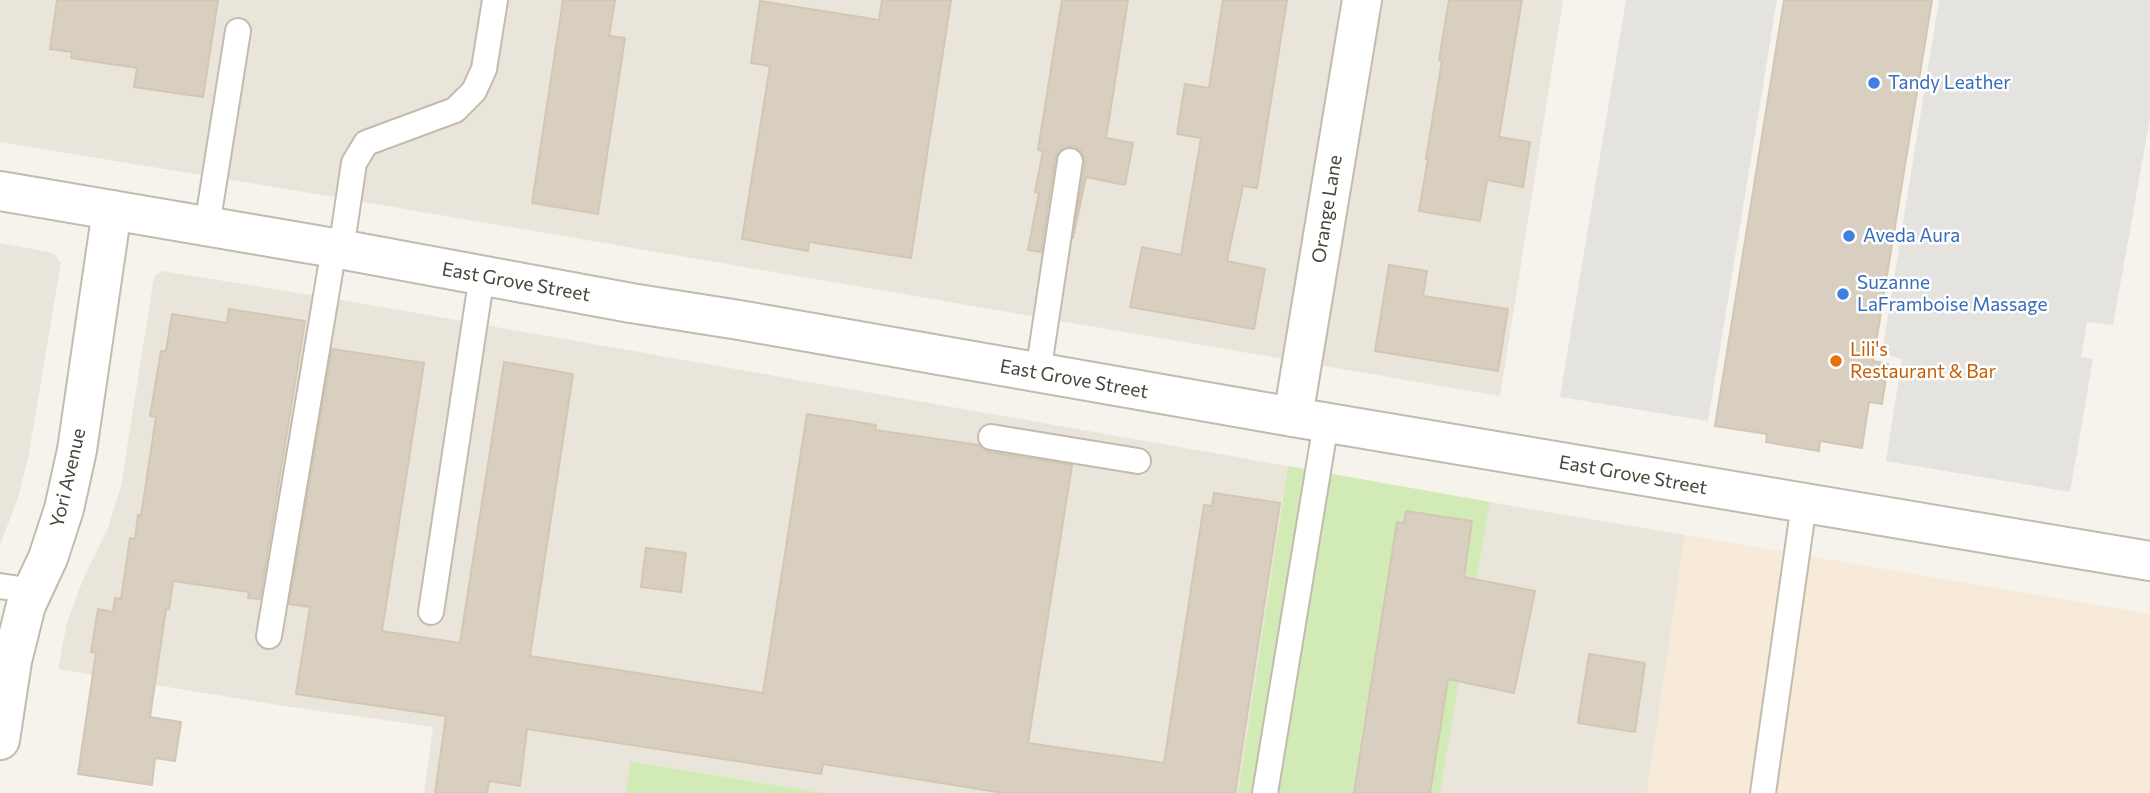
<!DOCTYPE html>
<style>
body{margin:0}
canvas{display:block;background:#f6f3ec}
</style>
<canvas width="2150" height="793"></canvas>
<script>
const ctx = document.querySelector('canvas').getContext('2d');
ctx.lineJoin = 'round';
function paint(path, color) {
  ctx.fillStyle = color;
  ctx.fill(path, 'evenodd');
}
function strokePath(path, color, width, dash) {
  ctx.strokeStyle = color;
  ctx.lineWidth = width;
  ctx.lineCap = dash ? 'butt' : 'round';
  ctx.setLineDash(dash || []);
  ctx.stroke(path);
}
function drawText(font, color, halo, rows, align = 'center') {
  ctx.font = font + ' Commissioner,sans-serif';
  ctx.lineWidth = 5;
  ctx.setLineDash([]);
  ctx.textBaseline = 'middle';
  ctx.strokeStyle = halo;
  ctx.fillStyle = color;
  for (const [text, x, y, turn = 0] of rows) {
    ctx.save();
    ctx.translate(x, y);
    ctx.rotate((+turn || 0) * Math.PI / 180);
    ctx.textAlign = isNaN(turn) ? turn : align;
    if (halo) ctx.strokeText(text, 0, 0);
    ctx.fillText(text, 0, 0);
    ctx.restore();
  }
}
paint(new Path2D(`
 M 0,0 L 1563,0 L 1500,396 L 311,193 L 0,142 Z
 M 0,243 L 54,253 L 61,263 L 28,458 L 18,498 L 0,545 Z
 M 162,271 L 348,301 L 1288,466 L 1238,793 L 824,793 L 631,761 L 626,793 L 424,793 L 433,727 L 284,706 L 58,669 L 67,622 L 84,577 L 108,528 L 121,486 L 154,277 Z
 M 1490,502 L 1685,535 L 1647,793 L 1440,793 Z`), '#eae5da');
paint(new Path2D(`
 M 1685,535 L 2150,614 L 2150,793 L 1647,793 Z`), '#f7ead8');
paint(new Path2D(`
 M 1288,466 L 1490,502 L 1440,793 L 1238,793 Z
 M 630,761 L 824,793 L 626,793 Z`), '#d2eab5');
paint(new Path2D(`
 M 1626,0 L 1777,0 L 1708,421 L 1560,397 Z
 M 1939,0 L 2150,0 L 2150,118 L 2113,325 L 2087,322 L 2081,357 L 2093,359 L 2070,492 L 1886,461 L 1902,359 L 1882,353 Z`), '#e5e3e0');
const building = new Path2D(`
 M 57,0 L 218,0 L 203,97 L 134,87 L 137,68 L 71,58 L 72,52 L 50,49 Z
 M 563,0 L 615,0 L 609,36 L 625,38 L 598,214 L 532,203 Z
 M 882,0 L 951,0 L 911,258 L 809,242 L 808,251 L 742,239 L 770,66 L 751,63 L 760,1 L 879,20 Z
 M 1062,0 L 1128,0 L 1106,138 L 1133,143 L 1125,185 L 1086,177 L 1073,238 L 1085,163 L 1084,156 L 1080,150 L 1073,146 L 1065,147 L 1059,151 L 1055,159 L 1041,252 L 1028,250 L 1039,193 L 1035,192 L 1043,151 L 1038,150 Z
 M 1223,0 L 1287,0 L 1257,188 L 1243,186 L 1227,261 L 1265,269 L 1254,329 L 1130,307 L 1142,247 L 1181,255 L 1201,138 L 1177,134 L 1185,84 L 1209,88 Z
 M 1449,0 L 1522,0 L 1499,137 L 1530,142 L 1523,187 L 1487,180 L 1480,221 L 1419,211 L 1428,159 L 1426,159 L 1442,61 L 1439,60 Z
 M 1784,0 L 1932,0 L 1873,361 L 1888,364 L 1882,404 L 1869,402 L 1862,448 L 1820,441 L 1819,451 L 1766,442 L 1767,434 L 1715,426 Z
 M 1389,265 L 1427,271 L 1423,296 L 1508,309 L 1498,371 L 1375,351 Z
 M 229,309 L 305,321 L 260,599 L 248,598 L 249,592 L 173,581 L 169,609 L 166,609 L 150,717 L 181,722 L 175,761 L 155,758 L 152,785 L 78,774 L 96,653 L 91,652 L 98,609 L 113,612 L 115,598 L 121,599 L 130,538 L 135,539 L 138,515 L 141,516 L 156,417 L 150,416 L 161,351 L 166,351 L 172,314 L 227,323 Z
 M 332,349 L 424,363 L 382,631 L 460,643 L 504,362 L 573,374 L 530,656 L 763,693 L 807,414 L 876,425 L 875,430 L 979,445 L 989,452 L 1072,465 L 1028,743 L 1164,763 L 1204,505 L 1212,506 L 1214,493 L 1280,503 L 1235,793 L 1003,793 L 823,764 L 821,774 L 527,729 L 520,786 L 489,781 L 487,793 L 435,793 L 446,716 L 296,694 L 310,607 L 289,604 Z
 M 1406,511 L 1472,521 L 1464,577 L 1535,591 L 1514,693 L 1448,679 L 1430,793 L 1354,793 L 1397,522 L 1404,524 Z
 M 646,548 L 686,553 L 681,592 L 641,587 Z
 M 1589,654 L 1645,663 L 1635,732 L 1578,723 Z`);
paint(building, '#d8cfc1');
strokePath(building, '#d3c7b4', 2);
const service = new Path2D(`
 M 207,226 L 238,31
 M 341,250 L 354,163 L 366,143 L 455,110 L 474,91 L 484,69 L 495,0
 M 1038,373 L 1070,161
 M 991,437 L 1138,461
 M 0,586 L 33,591
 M 431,612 L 482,275
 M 269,636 L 334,248
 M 1265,793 L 1326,423
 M 1763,793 L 1804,504`);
const minor = new Path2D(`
 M 1293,417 L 1362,0
 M 0,740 L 12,661 L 26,605 L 48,558 L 64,509 L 77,450 L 112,210`);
const tertiary = new Path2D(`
 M 0,191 L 334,248 L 631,303 L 739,320 L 1293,417 L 2150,561`);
strokePath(service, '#c2bbae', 28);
strokePath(minor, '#c2bbae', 42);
strokePath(tertiary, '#c2bbae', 42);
strokePath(service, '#fff', 24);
strokePath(minor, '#fff', 38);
strokePath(tertiary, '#fff', 38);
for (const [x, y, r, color] of [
 [1874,83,7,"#3f7fe0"],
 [1849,236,7,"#3f7fe0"],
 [1843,294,7,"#3f7fe0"],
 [1836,361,7,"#e8710a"]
]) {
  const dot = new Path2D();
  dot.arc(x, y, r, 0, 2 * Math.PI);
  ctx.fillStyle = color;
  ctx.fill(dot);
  strokePath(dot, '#fff', 2.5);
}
drawText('19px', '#366cbe', '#fff', [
 ["Tandy Leather",1888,83],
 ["Aveda Aura",1863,236],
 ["Suzanne",1857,283],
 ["LaFramboise Massage",1857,305]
], 'left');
drawText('19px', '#4b4439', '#fff', [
 ["Orange Lane",1327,209,-81],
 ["East Grove Street",516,282,10],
 ["East Grove Street",1074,379,10],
 ["East Grove Street",1633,475,10],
 ["Yori Avenue",68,478,-77]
]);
drawText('19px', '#c56008', '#fff', [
 ["Lili's",1850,350],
 ["Restaurant & Bar",1850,372]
], 'left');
</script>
